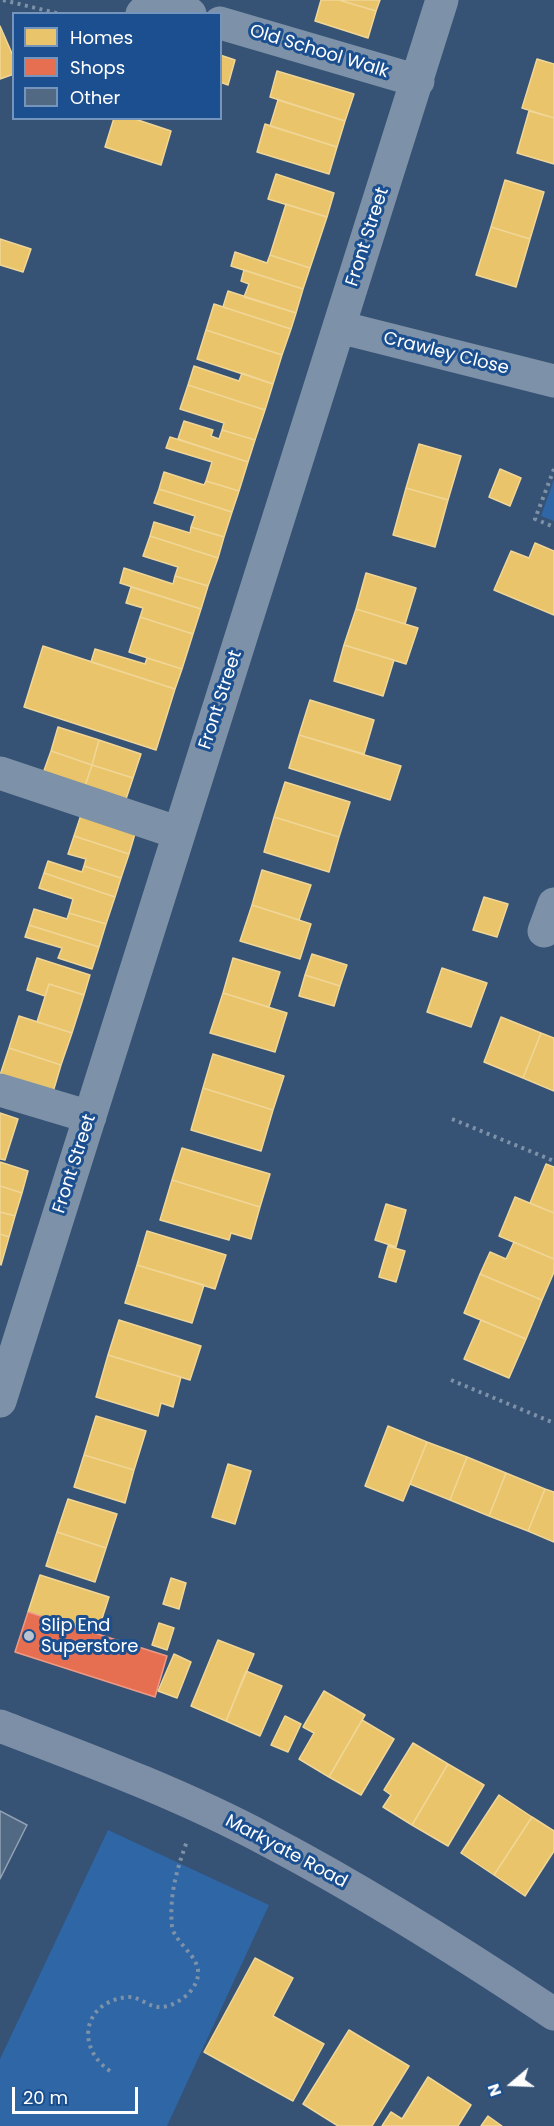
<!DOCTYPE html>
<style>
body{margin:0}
#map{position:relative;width:554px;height:2126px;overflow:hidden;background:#365274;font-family:Poppins,sans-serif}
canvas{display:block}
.legend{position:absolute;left:12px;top:12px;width:210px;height:108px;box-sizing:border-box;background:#1b4f8f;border:2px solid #7695bc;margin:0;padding:8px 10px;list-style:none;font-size:18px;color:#fff}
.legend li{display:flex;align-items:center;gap:12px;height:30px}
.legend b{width:30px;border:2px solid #7695bc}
.north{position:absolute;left:482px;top:2054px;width:60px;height:60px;-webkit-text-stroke:4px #1b4f8f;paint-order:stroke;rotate:251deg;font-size:16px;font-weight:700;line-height:24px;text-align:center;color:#fff}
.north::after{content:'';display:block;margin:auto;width:21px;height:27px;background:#fff;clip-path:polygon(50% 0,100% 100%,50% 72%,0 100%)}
.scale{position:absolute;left:12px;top:2087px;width:126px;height:27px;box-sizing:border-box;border:3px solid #fff;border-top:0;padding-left:8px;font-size:18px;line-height:21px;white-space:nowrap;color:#fff;-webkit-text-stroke:4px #1b4f8f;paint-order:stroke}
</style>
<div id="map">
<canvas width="554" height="2126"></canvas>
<ul class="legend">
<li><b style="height:16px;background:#e9c46a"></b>Homes</li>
<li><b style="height:16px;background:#e76f51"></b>Shops</li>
<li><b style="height:16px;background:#526984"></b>Other</li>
</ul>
<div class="north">N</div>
<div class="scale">20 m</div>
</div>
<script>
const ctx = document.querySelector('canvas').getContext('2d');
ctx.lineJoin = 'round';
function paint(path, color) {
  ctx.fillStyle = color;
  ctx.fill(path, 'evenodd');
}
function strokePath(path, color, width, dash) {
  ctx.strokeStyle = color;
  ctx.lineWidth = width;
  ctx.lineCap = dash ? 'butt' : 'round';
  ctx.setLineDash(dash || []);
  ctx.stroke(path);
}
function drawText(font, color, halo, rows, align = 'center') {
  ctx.font = font + ' Poppins,sans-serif';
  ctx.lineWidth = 6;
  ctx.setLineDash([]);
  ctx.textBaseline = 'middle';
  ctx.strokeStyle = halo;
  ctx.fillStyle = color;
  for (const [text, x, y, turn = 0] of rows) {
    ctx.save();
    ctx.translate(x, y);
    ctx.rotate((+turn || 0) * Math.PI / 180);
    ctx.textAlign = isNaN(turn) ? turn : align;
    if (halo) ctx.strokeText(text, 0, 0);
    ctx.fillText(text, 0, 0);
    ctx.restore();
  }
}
paint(new Path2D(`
 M 554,479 L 554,521 L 541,516 Z
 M 108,1830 L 269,1905 L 167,2126 L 0,2126 L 0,2059 Z`), '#2f66a5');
const homes = new Path2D(`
 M 321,0 L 339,0 L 376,11 L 368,38 L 315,21 Z
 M 339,0 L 380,0 L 376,11 Z
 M 0,26 L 14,58 L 14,74 L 0,79 Z
 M 220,55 L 235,60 L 228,85 L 220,82 Z
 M 537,59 L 554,64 L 554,118 L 522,108 Z
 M 277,71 L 354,94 L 345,121 L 270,97 Z
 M 278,100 L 345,121 L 337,147 L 270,126 Z
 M 529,111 L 554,118 L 554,164 L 517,153 Z
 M 114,118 L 132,118 L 171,131 L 161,165 L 105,147 Z
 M 265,124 L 337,147 L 329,174 L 257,152 Z
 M 276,174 L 334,193 L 327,217 L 268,199 Z
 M 505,180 L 544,192 L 530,239 L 491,227 Z
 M 286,204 L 327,217 L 310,268 L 270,255 Z
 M 491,227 L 530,239 L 516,287 L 476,275 Z
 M 0,239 L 31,249 L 23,272 L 0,265 Z
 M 235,252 L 267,263 L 270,255 L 310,268 L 303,289 L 231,266 Z
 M 244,270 L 303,289 L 296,313 L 244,297 L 249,284 L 241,281 Z
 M 228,291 L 296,313 L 291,329 L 223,307 Z
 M 214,304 L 291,329 L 282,355 L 206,330 Z
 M 206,330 L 282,355 L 273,384 L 197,359 Z
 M 194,366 L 239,381 L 242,373 L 273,384 L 265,410 L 188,385 Z
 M 188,385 L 265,410 L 255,440 L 222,430 L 224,423 L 180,409 Z
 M 184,421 L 213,430 L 211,436 L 219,439 L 222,430 L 255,440 L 248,462 L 178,439 Z
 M 170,437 L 248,462 L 239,491 L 206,481 L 212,462 L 166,448 Z
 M 419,444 L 461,456 L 448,500 L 406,488 Z
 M 500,469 L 521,478 L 510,506 L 489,497 Z
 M 164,472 L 204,485 L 206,481 L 239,491 L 232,512 L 159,489 Z
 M 406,488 L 448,500 L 435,547 L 393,535 Z
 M 159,489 L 232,512 L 224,537 L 191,527 L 195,516 L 154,503 Z
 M 154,522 L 190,533 L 191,527 L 224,537 L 218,558 L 150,536 Z
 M 150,536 L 218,558 L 208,586 L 175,576 L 178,567 L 143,556 Z
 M 535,543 L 554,551 L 554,615 L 494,590 L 511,551 L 529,558 Z
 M 124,568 L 173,584 L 175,576 L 208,586 L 201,609 L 120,583 Z
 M 366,573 L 416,588 L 405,624 L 356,609 Z
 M 131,587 L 201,609 L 193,634 L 140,617 L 143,608 L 126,603 Z
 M 356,609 L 418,628 L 406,664 L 344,645 Z
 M 140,617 L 193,634 L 182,669 L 129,652 Z
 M 344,645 L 394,660 L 383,696 L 334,681 Z
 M 43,646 L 175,689 L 156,750 L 24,707 Z
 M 95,649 L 145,664 L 147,658 L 182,669 L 175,689 L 91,662 Z
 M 310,700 L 374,720 L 364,754 L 299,735 Z
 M 58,727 L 99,740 L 92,765 L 51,751 Z
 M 299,735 L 401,766 L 390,800 L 289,768 Z
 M 99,740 L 141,754 L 133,778 L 92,765 Z
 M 51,751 L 92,765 L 84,789 L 42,776 Z
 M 92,765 L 133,778 L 125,802 L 84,789 Z
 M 285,782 L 350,802 L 339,837 L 274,817 Z
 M 83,809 L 137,827 L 129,854 L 74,836 Z
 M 274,817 L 339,837 L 329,872 L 264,852 Z
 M 74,836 L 129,854 L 121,878 L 84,866 L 86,859 L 68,854 Z
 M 48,861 L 82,872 L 84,866 L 121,878 L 115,897 L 44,873 Z
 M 262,870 L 311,885 L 299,920 L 252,905 Z
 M 44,873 L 115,897 L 106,924 L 69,913 L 73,899 L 39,888 Z
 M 484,897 L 508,904 L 497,937 L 473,930 Z
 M 252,905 L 311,924 L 300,959 L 240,941 Z
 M 34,909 L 67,919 L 69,913 L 106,924 L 99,947 L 29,925 Z
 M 29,925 L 99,947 L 92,969 L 58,958 L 62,948 L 25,937 Z
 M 312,954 L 347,965 L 340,986 L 305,975 Z
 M 37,958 L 90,975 L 84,995 L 49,984 L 45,996 L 27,990 Z
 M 233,958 L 280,972 L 269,1007 L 223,993 Z
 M 442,968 L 487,983 L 471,1027 L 427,1012 Z
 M 305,975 L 340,986 L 334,1006 L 299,996 Z
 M 49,984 L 84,995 L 72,1033 L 37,1022 Z
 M 223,993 L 287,1013 L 275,1052 L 210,1033 Z
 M 19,1016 L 72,1033 L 61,1065 L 9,1048 Z
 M 501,1017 L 541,1033 L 523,1078 L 484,1062 Z
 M 541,1033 L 554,1038 L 554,1091 L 523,1078 Z
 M 9,1048 L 61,1065 L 53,1092 L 0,1075 Z
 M 213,1054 L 284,1076 L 273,1110 L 203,1088 Z
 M 203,1088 L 273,1110 L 261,1151 L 191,1130 Z
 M 0,1113 L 18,1119 L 5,1160 L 0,1159 Z
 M 182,1148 L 270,1174 L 260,1207 L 172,1180 Z
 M 0,1162 L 28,1171 L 22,1193 L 0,1186 Z
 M 546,1164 L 554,1167 L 554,1213 L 530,1203 Z
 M 172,1180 L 260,1207 L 251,1239 L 231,1233 L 229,1240 L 160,1220 Z
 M 0,1186 L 22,1193 L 15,1216 L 0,1212 Z
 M 515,1197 L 554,1213 L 554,1259 L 499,1236 Z
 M 386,1204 L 406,1210 L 396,1247 L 375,1240 Z
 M 0,1212 L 15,1216 L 9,1237 L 0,1234 Z
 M 147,1231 L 226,1255 L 215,1289 L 137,1265 Z
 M 0,1234 L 9,1237 L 1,1265 L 0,1264 Z
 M 514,1242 L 554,1259 L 554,1272 L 542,1300 L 480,1274 L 490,1252 L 506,1259 Z
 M 388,1246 L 405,1251 L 396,1282 L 379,1277 Z
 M 137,1265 L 204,1285 L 192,1323 L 125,1303 Z
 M 480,1274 L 542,1300 L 526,1339 L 464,1313 Z
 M 119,1320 L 201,1346 L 190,1380 L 108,1355 Z
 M 481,1320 L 526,1339 L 509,1378 L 464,1359 Z
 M 108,1355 L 181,1377 L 173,1407 L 161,1403 L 158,1416 L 96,1397 Z
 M 96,1416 L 146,1431 L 134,1470 L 84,1455 Z
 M 388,1426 L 427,1442 L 403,1501 L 365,1486 Z
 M 427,1442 L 467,1457 L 450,1500 L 410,1484 Z
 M 84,1455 L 134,1470 L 125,1503 L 74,1487 Z
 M 467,1457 L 506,1473 L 489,1516 L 450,1500 Z
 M 228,1464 L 251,1471 L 235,1524 L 212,1517 Z
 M 506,1473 L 545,1489 L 528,1531 L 489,1516 Z
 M 545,1489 L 554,1492 L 554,1542 L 528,1531 Z
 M 68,1499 L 117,1514 L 106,1548 L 57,1532 Z
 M 57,1532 L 106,1548 L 95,1582 L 46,1566 Z
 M 40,1575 L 109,1597 L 97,1634 L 28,1612 Z
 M 171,1578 L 186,1583 L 179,1609 L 163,1604 Z
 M 159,1623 L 174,1628 L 167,1650 L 152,1645 Z
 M 218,1640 L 254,1654 L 226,1721 L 191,1706 Z
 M 174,1654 L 191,1662 L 177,1698 L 158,1691 Z
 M 246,1671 L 282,1686 L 260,1736 L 226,1721 Z
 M 324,1691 L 365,1715 L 329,1777 L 299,1759 L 314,1733 L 303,1727 Z
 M 285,1716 L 301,1724 L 288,1752 L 271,1745 Z
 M 362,1720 L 394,1739 L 361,1795 L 329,1777 Z
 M 413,1743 L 448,1764 L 412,1825 L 383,1807 L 391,1795 L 384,1790 Z
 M 448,1764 L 484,1785 L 448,1846 L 412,1825 Z
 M 499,1795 L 532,1817 L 494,1875 L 461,1853 Z
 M 532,1817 L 554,1831 L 554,1851 L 525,1896 L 494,1875 Z
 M 255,1958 L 293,1978 L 273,2016 L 324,2044 L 293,2101 L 204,2052 Z
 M 349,2030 L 409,2066 L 372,2126 L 338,2126 L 303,2104 Z
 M 428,2077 L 471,2105 L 458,2126 L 382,2126 L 391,2112 L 402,2119 Z
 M 488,2116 L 502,2126 L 481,2126 Z`);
paint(homes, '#e9c46a');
strokePath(homes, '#f0d697', 1.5);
const shops = new Path2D(`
 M 28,1612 L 167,1656 L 155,1697 L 15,1652 Z`);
paint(shops, '#e76f51');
strokePath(shops, '#ee9a85', 1.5);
const building = new Path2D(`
 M 0,1811 L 27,1825 L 0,1879 Z`);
paint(building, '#526984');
strokePath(building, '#92a2b6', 1.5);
strokePath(new Path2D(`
 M 3,0 L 60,14
 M 554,469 L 535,519 L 554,527
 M 452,1119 L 554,1161
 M 451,1380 L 554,1423
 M 110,2071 C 75,2047 83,2002 127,1997 C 140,1996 149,2008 161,2007 C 171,2007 183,1999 189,1993 C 216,1962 175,1948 172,1926 C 169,1895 177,1869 187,1841`), '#7d92a8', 4, [3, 4.5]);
strokePath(new Path2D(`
 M 142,14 L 153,2 L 190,14
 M 220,23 L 418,81
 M 339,327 L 554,381
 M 0,773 L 179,833
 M 544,931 L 554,904
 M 0,1090 L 90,1117
 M 0,1401 L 442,0`), '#7d92a8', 33);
strokePath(new Path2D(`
 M 0,1726 C 89,1760 183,1795 267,1840 C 366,1892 461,1952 554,2014`), '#7d8ea7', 33);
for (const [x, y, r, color] of [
 [29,1636,6,"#b9c2ce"]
]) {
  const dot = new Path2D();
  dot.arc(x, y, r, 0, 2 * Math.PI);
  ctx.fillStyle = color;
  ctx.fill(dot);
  strokePath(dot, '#1b4f8f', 2);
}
drawText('18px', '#fff', '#1b4f8f', [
 ["Old School Walk",319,52,17],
 ["Front Street",368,237,-72],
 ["Crawley Close",446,354,14],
 ["Front Street",221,700,-72],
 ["Front Street",75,1164,-72],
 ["Markyate Road",286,1852,28]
]);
drawText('18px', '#fff', '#1b4f8f', [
 ["Slip End",41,1626],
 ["Superstore",41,1647]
], 'left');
</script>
